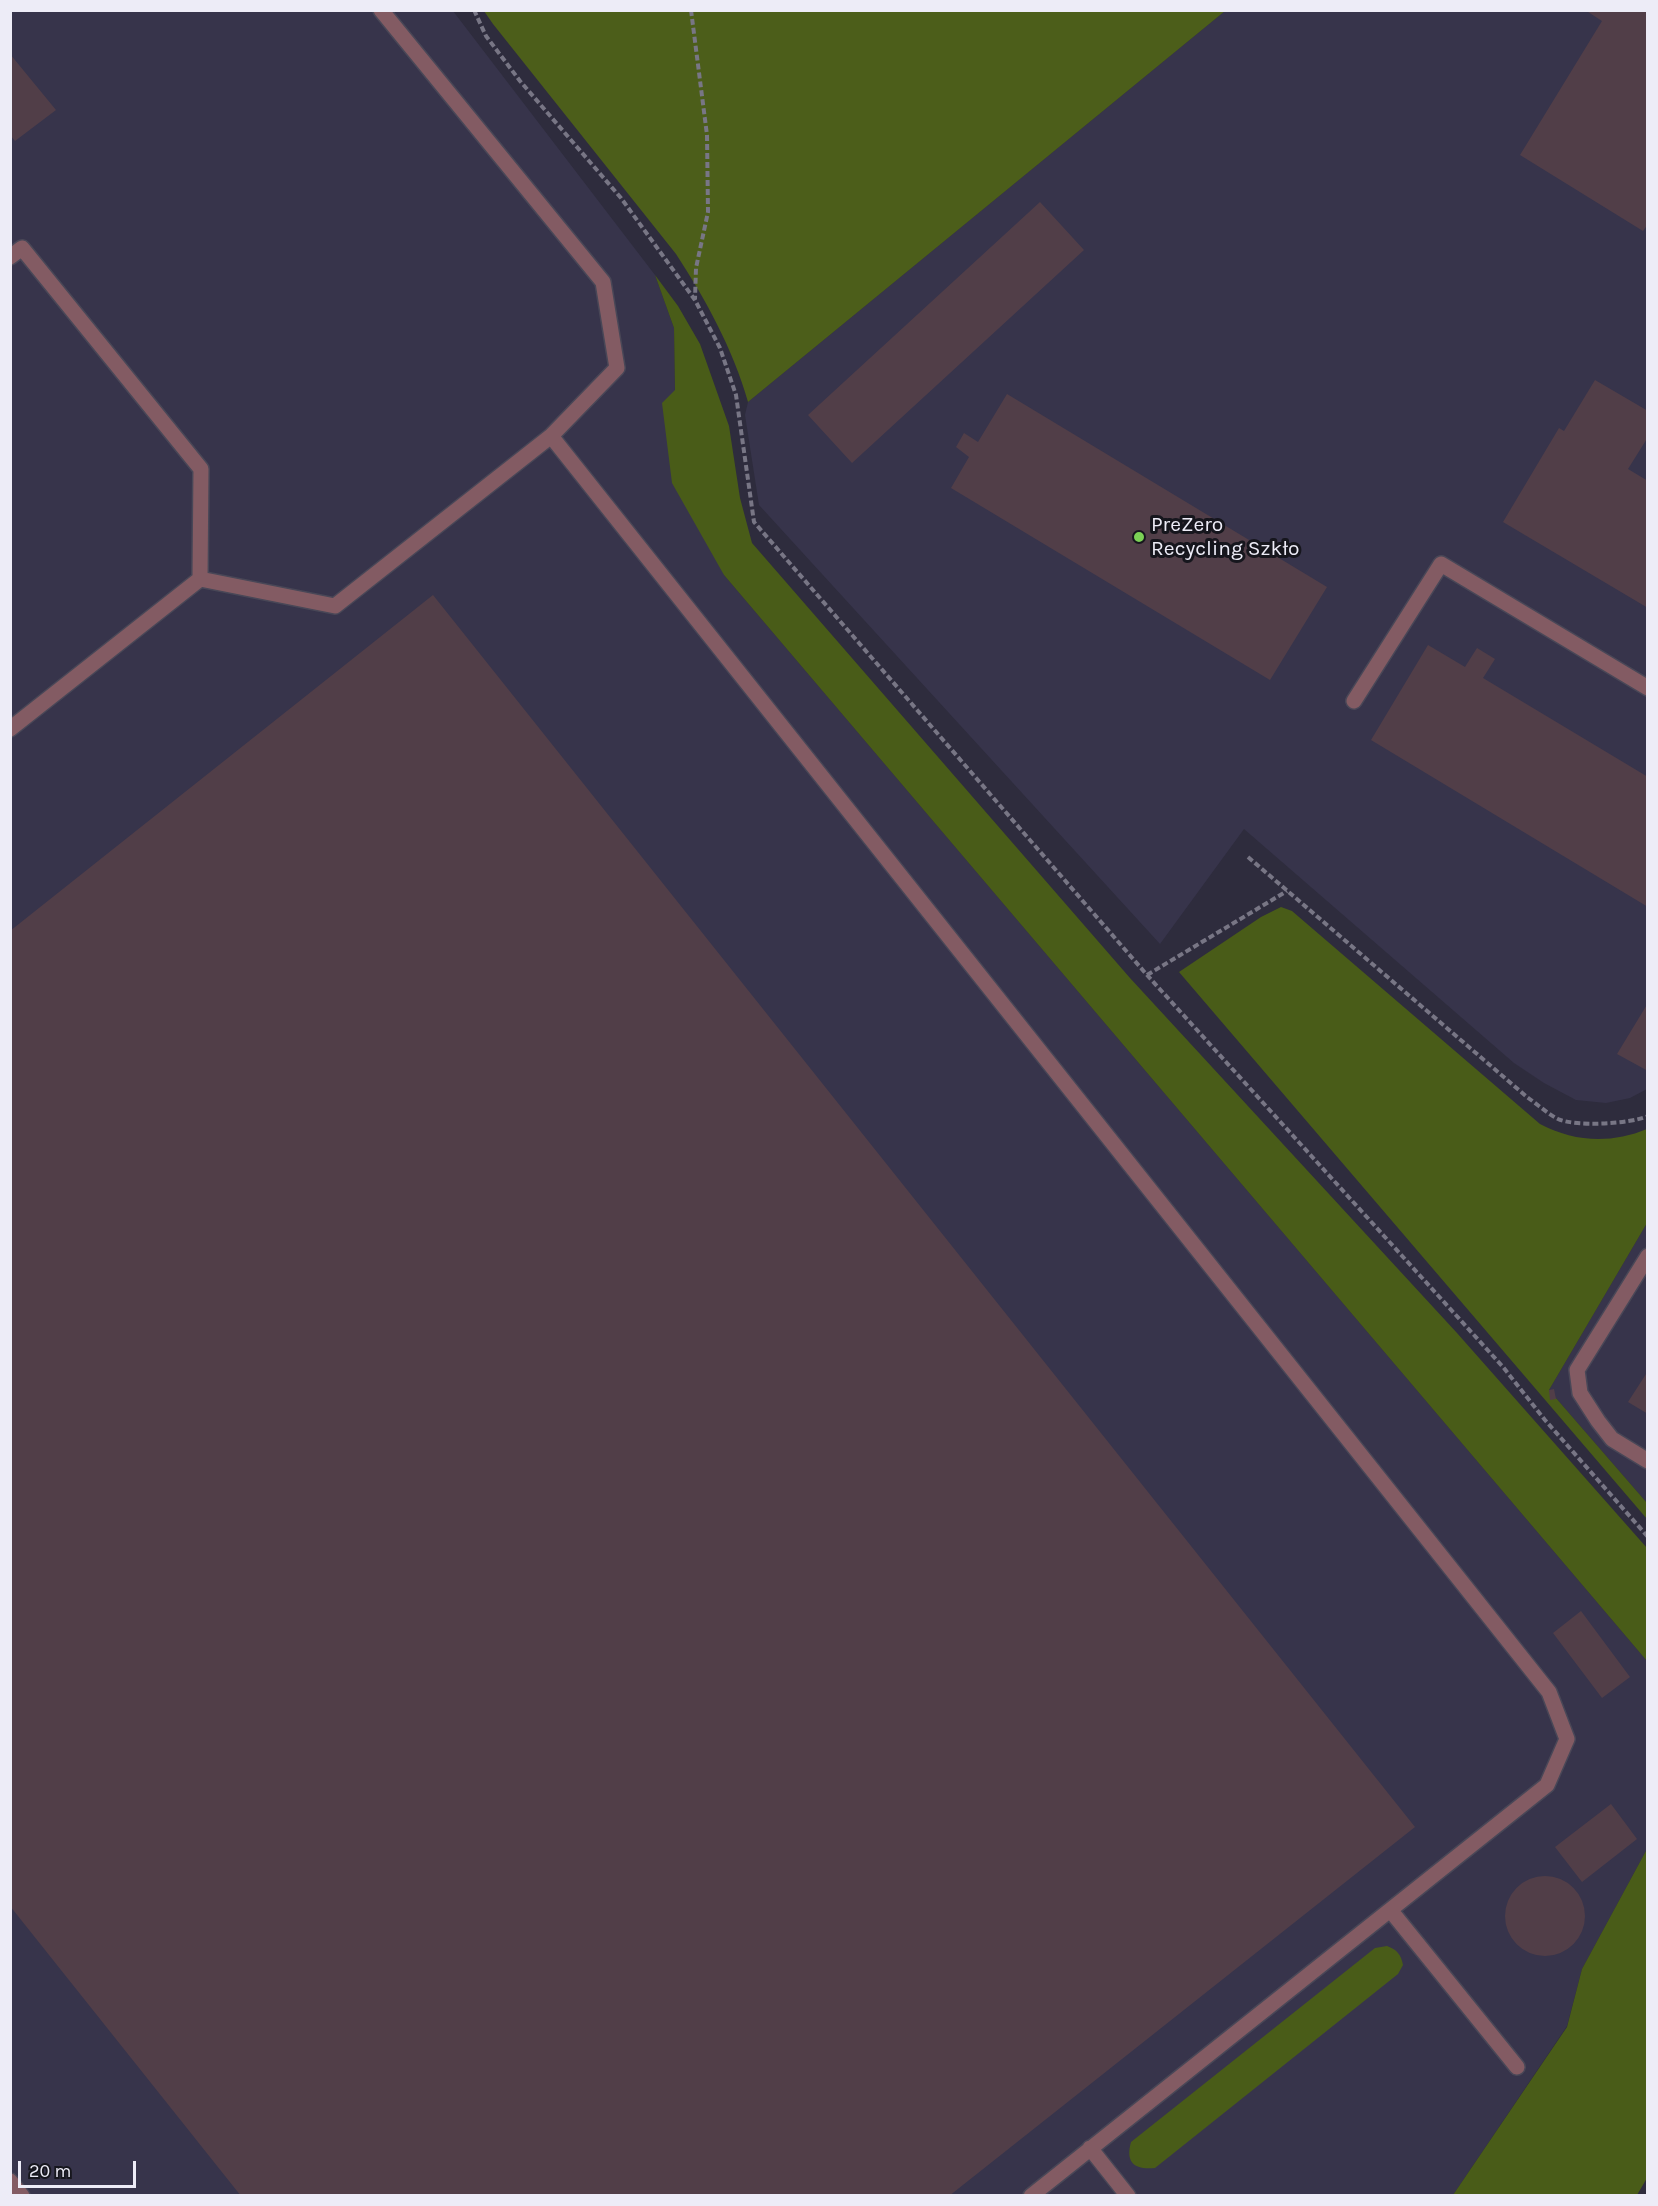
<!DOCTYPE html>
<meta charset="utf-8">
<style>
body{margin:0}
#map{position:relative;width:1658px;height:2206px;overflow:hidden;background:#2e2c3d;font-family:Karla,sans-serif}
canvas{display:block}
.frame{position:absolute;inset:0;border:12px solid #edecf7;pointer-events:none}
.scale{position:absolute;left:18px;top:2161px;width:118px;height:27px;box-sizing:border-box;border:3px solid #edecf7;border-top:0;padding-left:8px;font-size:18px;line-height:21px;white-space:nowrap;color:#edecf7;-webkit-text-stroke:4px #16161d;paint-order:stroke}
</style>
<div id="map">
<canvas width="1658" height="2206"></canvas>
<div class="frame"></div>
<div class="scale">20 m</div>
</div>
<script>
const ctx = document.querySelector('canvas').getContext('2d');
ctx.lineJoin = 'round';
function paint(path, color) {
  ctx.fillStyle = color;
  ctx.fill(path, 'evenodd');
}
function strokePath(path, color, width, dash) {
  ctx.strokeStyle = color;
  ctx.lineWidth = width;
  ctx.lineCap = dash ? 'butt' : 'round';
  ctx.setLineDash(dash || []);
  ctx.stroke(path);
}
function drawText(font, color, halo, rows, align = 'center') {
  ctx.font = font + ' Karla,sans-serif';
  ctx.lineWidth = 6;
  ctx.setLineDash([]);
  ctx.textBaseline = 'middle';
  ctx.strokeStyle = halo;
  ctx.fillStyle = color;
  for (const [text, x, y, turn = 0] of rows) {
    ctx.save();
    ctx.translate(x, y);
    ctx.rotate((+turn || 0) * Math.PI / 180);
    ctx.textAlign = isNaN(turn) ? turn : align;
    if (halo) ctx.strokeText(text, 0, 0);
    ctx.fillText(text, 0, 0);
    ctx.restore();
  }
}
paint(new Path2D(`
 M 11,11 L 453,11 L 655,275 L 674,328 L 675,390 L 724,575 L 1647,1661 L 1647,1849 L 1582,1969 L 1567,2026 L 1453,2195 L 11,2196 Z
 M 1225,11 L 1647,11 L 1647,1089 L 1630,1098 L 1606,1103 L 1576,1100 L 1544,1083 L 1514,1063 L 1244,829 L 1160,944 L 759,505 L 745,415 L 748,402 Z
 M 1647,1223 L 1647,1503 L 1549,1390 Z`), '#37344b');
paint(new Path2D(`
 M 655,275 L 678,306 L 700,344 L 729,426 L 740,498 L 752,543 L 1130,978 L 1457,1333 L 1647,1548 L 1647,1661 L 724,575 L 672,483 L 662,403 L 675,390 L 674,328 Z
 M 1281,907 L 1292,911 L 1540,1124 C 1574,1142 1611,1144 1647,1129 L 1647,1223 L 1549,1390 L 1647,1503 L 1647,1519 L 1179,972 L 1261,917 Z
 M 1647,1849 L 1647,2178 L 1637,2195 L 1453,2195 L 1567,2027 L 1582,1969 Z
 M 1387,1946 C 1397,1950 1401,1954 1403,1965 L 1398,1974 L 1155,2168 C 1135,2170 1125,2163 1131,2142 L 1375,1948 Z`), '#495c18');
paint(new Path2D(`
 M 484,11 L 1225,11 L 748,402 C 733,349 706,300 676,254 L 493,24 Z`), '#4c5e1a');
paint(new Path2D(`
 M 1585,10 L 1648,10 L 1648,224 L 1643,231 L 1520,155 L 1602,21 Z
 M 10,54 L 56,110 L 15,141 L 10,135 Z
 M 1040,202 L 1084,250 L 852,463 L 808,415 Z
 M 1595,380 L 1648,411 L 1648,437 L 1628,469 L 1648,481 L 1648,608 L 1503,522 L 1559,428 L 1564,431 Z
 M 1007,394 L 1327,587 L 1270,680 L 951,488 L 969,457 L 956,447 L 964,433 L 978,442 Z
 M 433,595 L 1415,1827 L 949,2196 L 241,2196 L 10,1906 L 10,931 Z
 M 1428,645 L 1465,667 L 1477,648 L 1495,659 L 1483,678 L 1648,777 L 1648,907 L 1371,740 Z
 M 1648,1003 L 1648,1071 L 1617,1054 Z
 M 1648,1371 L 1648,1414 L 1628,1402 Z
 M 1554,1389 L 1556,1399 L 1550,1400 L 1549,1390 Z
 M 1581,1611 L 1630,1677 L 1602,1698 L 1553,1633 Z
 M 1611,1804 L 1637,1839 L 1582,1882 L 1555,1847 Z
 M1505 1916a40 40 0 1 1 80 0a40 40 0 1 1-80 0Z`), '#513e48');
const lane = new Path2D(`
 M 381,10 L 603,282 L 617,368 L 551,436
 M 10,257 L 22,248 L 201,469 L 200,579
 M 1354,701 L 1441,564 L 1648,688
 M 10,729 L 200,579 L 335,606 L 551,436 L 1549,1692 L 1567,1739 L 1547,1785 L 1031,2196
 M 1648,1256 L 1577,1370 L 1580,1393 L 1598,1421 L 1612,1439 L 1648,1461
 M 1391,1911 L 1517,2067
 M 1090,2148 L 1128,2196
 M 10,2181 L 22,2196`);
strokePath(lane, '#494757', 18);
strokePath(new Path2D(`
 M 474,10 L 486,36 L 520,81 L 621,198 L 695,300 L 720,348 L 736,395 L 754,522 L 1147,975 L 1503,1367 L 1545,1420 L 1648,1537
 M 691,10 L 707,135 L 708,212 L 696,268 L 695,299
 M 1248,857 L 1527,1097 C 1537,1104 1548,1114 1558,1119 C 1575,1127 1631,1124 1648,1116
 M 1147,975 L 1287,891`), '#787685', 4, [6, 3]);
strokePath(lane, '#835b63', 15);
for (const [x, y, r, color] of [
 [1139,537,6,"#7bd155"]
]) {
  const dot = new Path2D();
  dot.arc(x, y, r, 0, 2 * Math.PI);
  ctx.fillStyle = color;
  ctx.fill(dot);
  strokePath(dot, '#16161d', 2);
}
drawText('21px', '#edecf7', '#16161d', [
 ["PreZero",1151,525],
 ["Recycling Szkło",1151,549]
], 'left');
</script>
